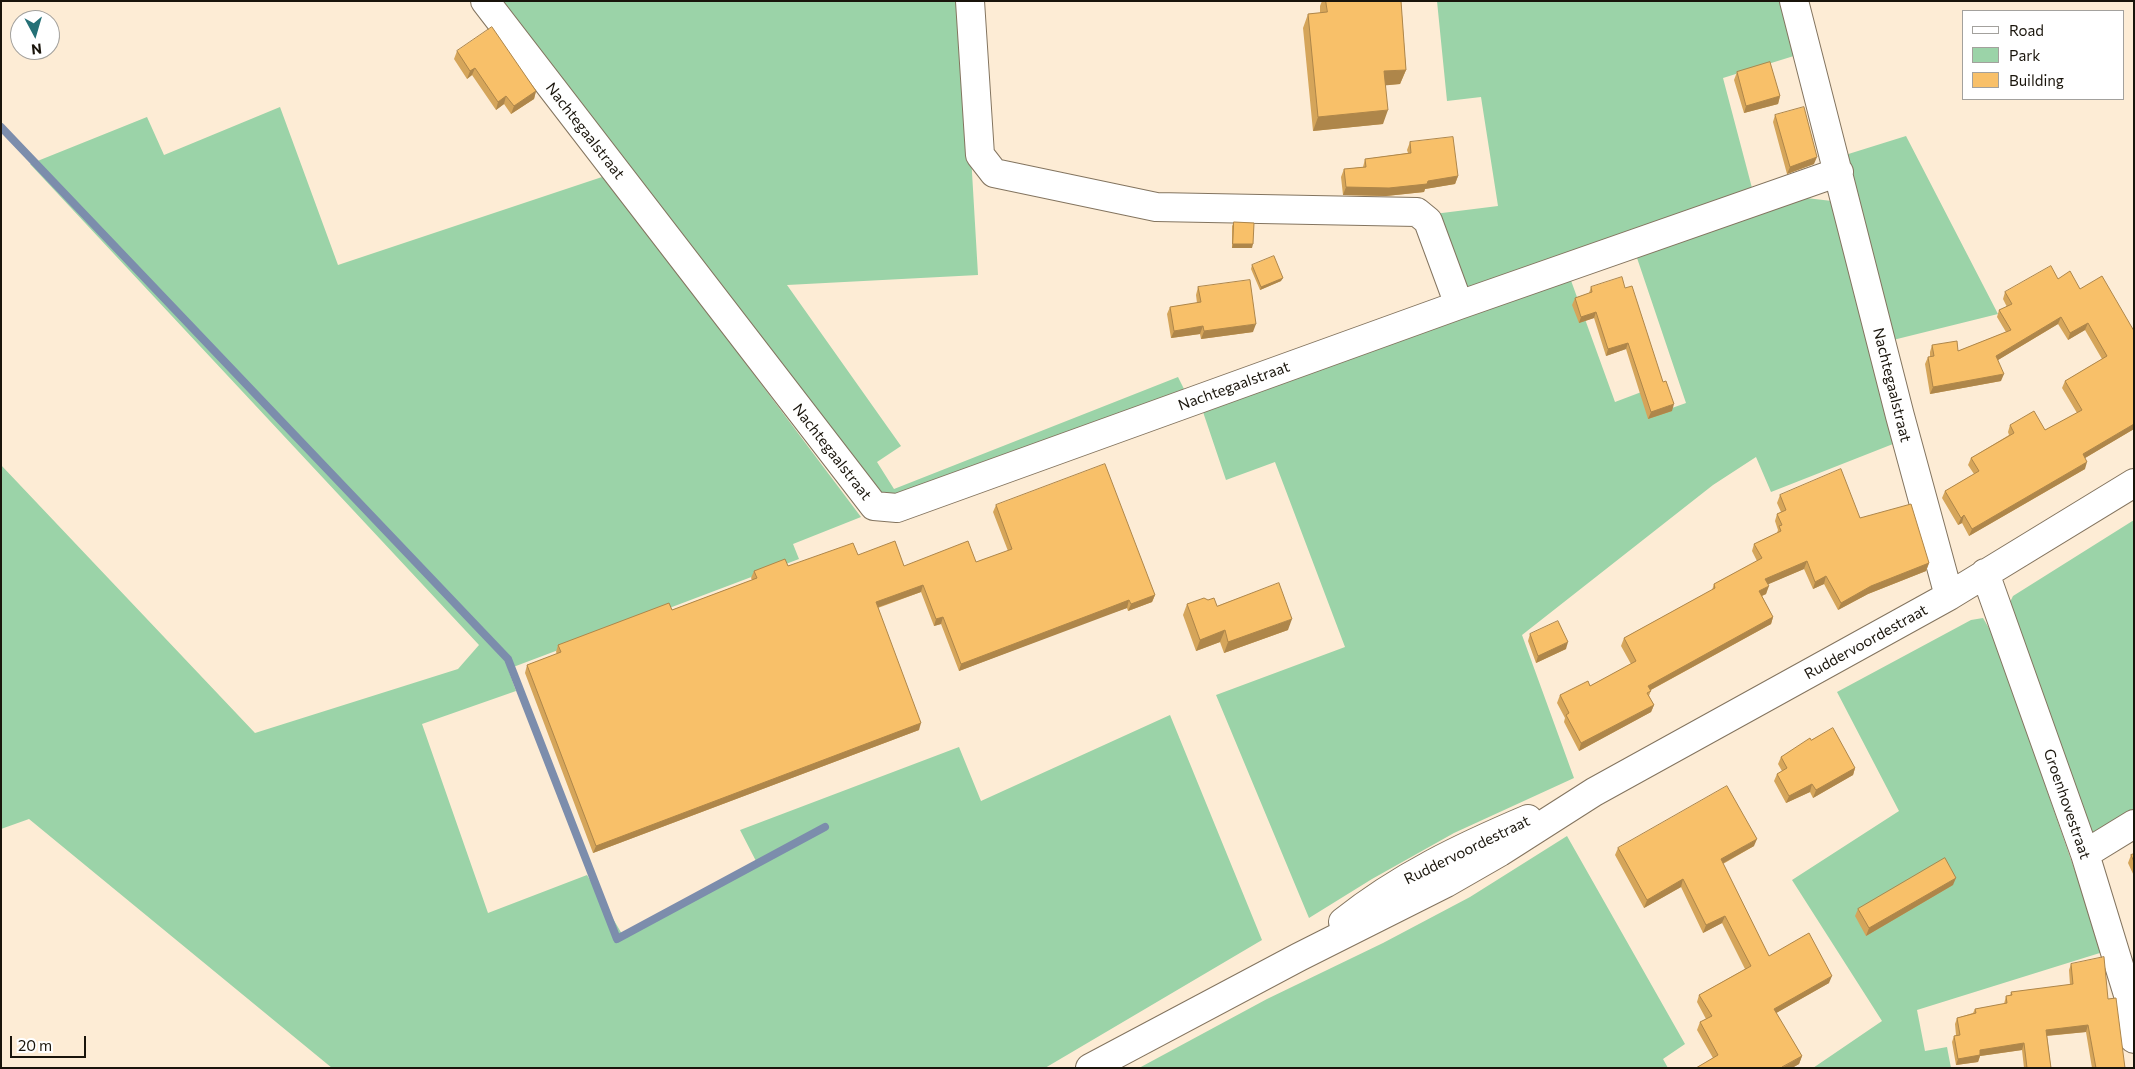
<!DOCTYPE html>
<style>
body{margin:0}
#map{position:relative;width:2135px;height:1069px;overflow:hidden;background:#fdecd5;font-family:Commissioner,sans-serif}
canvas{display:block}
.frame{position:absolute;inset:0;border:2px solid #19140b;pointer-events:none}
.legend{position:absolute;left:1962px;top:10px;width:162px;height:90px;box-sizing:border-box;background:#fff;border:1px solid #a3a19d;margin:0;padding:6px 9px;list-style:none;font-size:15px;color:#19140b}
.legend li{display:flex;align-items:center;gap:10px;height:25px}
.legend b{width:25px;border:1px solid #a3a19d}
.north{position:absolute;left:10px;top:10px;width:50px;height:50px;box-sizing:border-box;background:#fff;border:1px solid #a3a19d;border-radius:50%;rotate:174deg;font-size:14px;font-weight:700;line-height:20px;text-align:center;color:#19140b}
.north::after{content:'';display:block;margin:auto;width:18px;height:22px;background:#257076;clip-path:polygon(50% 0,100% 100%,50% 72%,0 100%)}
.scale{position:absolute;left:10px;top:1036px;width:76px;height:22px;box-sizing:border-box;border:2px solid #19140b;border-top:0;padding-left:6px;font-size:15px;line-height:18px;white-space:nowrap;color:#19140b;-webkit-text-stroke:4px #fff;paint-order:stroke}
</style>
<div id="map">
<canvas width="2135" height="1069"></canvas>
<div class="frame"></div>
<ul class="legend">
<li><b style="height:6px;background:#fff"></b>Road</li>
<li><b style="height:14px;background:#9bd3a8"></b>Park</li>
<li><b style="height:14px;background:#f8c069"></b>Building</li>
</ul>
<div class="north">N</div>
<div class="scale">20 m</div>
</div>
<script>
const ctx = document.querySelector('canvas').getContext('2d');
ctx.lineJoin = 'round';
function paint(path, color) {
  ctx.fillStyle = color;
  ctx.fill(path, 'evenodd');
}
function strokePath(path, color, width, dash) {
  ctx.strokeStyle = color;
  ctx.lineWidth = width;
  ctx.lineCap = dash ? 'butt' : 'round';
  ctx.setLineDash(dash || []);
  ctx.stroke(path);
}
function drawText(font, color, halo, rows, align = 'center') {
  ctx.font = font + ' Commissioner,sans-serif';
  ctx.lineWidth = 4.5;
  ctx.setLineDash([]);
  ctx.textBaseline = 'middle';
  ctx.strokeStyle = halo;
  ctx.fillStyle = color;
  for (const [text, x, y, turn = 0] of rows) {
    ctx.save();
    ctx.translate(x, y);
    ctx.rotate((+turn || 0) * Math.PI / 180);
    ctx.textAlign = isNaN(turn) ? turn : align;
    if (halo) ctx.strokeText(text, 0, 0);
    ctx.fillText(text, 0, 0);
    ctx.restore();
  }
}
paint(new Path2D(`
 M 500,1 L 962,1 L 978,275 L 787,285 L 901,446 L 877,462 L 894,489 L 1178,377 L 1189,399 L 888,511 Z
 M 1437,1 L 1782,1 L 1797,55 L 1723,78 L 1752,188 L 1485,283 L 1466,288 L 1434,214 L 1498,206 L 1481,97 L 1447,101 Z
 M 280,107 L 338,265 L 605,176 L 861,517 L 793,544 L 799,559 L 508,669 L 516,691 L 422,724 L 488,913 L 587,875 L 622,934 L 757,863 L 740,830 L 959,747 L 981,801 L 1170,715 L 1262,940 L 1045,1068 L 332,1068 L 29,819 L 1,829 L 1,465 L 255,733 L 458,669 L 479,645 L 30,164 L 147,117 L 164,155 Z
 M 1906,136 L 1998,314 L 1893,340 L 1842,156 Z
 M 1806,198 L 1832,201 L 1893,444 L 1771,492 L 1756,457 L 1713,485 L 1522,635 L 1574,778 L 1454,833 L 1372,879 L 1309,918 L 1216,695 L 1345,647 L 1275,462 L 1226,480 L 1202,409 L 1569,275 L 1615,402 L 1652,388 L 1658,413 L 1686,403 L 1634,249 Z
 M 2134,520 L 2134,812 L 2096,838 L 2086,829 L 2008,606 L 2013,596 Z
 M 1983,618 L 1993,635 L 2103,952 L 1917,1010 L 1925,1051 L 1947,1047 L 1951,1068 L 1813,1068 L 1882,1021 L 1792,880 L 1899,811 L 1837,692 L 1971,620 Z
 M 1567,836 L 1685,1044 L 1663,1059 L 1668,1068 L 1139,1068 L 1267,999 L 1383,943 L 1470,897 Z`), '#9bd3a8');
strokePath(new Path2D(`
 M 1,127 L 508,659 L 617,939 L 825,827`), '#7c8dac', 8);
const minor = new Path2D(`
 M 485,1 L 874,506 L 897,508 L 1459,305 L 1839,172
 M 970,1 L 980,155 L 994,173 L 1156,207 L 1417,212 L 1428,221 L 1459,305
 M 1794,1 L 1900,416 L 1949,596
 M 1985,573 L 2085,854 L 2129,998 L 2134,1039
 M 2085,854 L 2134,824
 M 1343,922 C 1399,877 1462,847 1528,819
 M 1090,1068 L 1299,957 L 1446,883 L 1500,852 L 1594,792 L 1949,596 L 2134,483`);
strokePath(minor, '#83745f', 30);
strokePath(minor, '#fff', 28);
paint(new Path2D(`
 M 1322,1 L 1401,1 L 1406,70 L 1400,84 L 1386,85 L 1383,124 L 1313,131 L 1303,28 L 1308,14 L 1320,13 L 1320,6 Z
 M 457,51 L 536,91 L 534,99 L 511,114 L 504,104 L 496,110 L 472,75 L 467,79 L 454,59 Z
 M 1737,72 L 1780,96 L 1778,104 L 1744,113 L 1734,80 Z
 M 1775,115 L 1814,164 L 1787,174 L 1773,122 Z
 M 1410,142 L 1458,176 L 1455,184 L 1425,189 L 1424,192 L 1386,196 L 1343,195 L 1341,177 L 1344,169 L 1363,167 L 1365,159 L 1408,153 L 1407,150 Z
 M 1234,222 L 1252,248 L 1232,248 L 1232,226 Z
 M 1252,265 L 1281,281 L 1260,290 L 1251,269 Z
 M 2058,279 L 2080,289 L 2134,331 L 2134,429 L 2085,458 L 2085,469 L 1969,536 L 1962,523 L 1958,525 L 1942,498 L 1945,491 L 1974,474 L 1968,465 L 1971,458 L 2009,435 L 2008,432 L 2010,425 L 2045,430 L 2077,413 L 2062,388 L 2065,381 L 2102,359 L 2085,330 L 2068,340 L 2058,324 L 1998,360 L 2001,381 L 1930,394 L 1925,364 L 1928,357 L 1930,357 L 1930,352 L 1932,345 L 1958,351 L 2006,332 L 1997,317 L 1999,310 L 2007,307 L 2003,299 L 2005,292 Z
 M 1198,287 L 1253,332 L 1201,339 L 1200,334 L 1171,338 L 1167,314 L 1170,307 L 1197,303 L 1196,295 Z
 M 1591,287 L 1625,288 L 1672,411 L 1648,419 L 1626,349 L 1606,356 L 1594,318 L 1579,323 L 1572,305 L 1575,298 L 1589,293 Z
 M 1780,495 L 1860,518 L 1929,563 L 1926,571 L 1868,594 L 1838,610 L 1824,584 L 1813,589 L 1804,569 L 1768,584 L 1766,594 L 1762,596 L 1773,617 L 1771,624 L 1651,690 L 1649,696 L 1654,705 L 1651,712 L 1579,751 L 1564,722 L 1565,718 L 1557,703 L 1560,695 L 1590,686 L 1631,664 L 1621,646 L 1624,638 L 1712,590 L 1714,584 L 1757,561 L 1752,551 L 1754,544 L 1777,533 L 1778,530 L 1775,521 L 1777,514 L 1781,512 L 1777,503 Z
 M 996,505 L 1155,595 L 1152,602 L 1128,611 L 1127,608 L 1100,617 L 959,671 L 941,624 L 934,626 L 921,592 L 878,608 L 919,730 L 593,853 L 525,673 L 527,665 L 557,654 L 556,652 L 558,645 L 672,610 L 752,580 L 751,578 L 754,571 L 788,566 L 858,555 L 904,566 L 976,562 L 1008,551 L 993,512 Z
 M 1187,604 L 1217,606 L 1288,630 L 1224,653 L 1220,642 L 1196,651 L 1183,615 Z
 M 1530,634 L 1566,649 L 1536,663 L 1528,641 Z
 M 1811,740 L 1855,768 L 1853,775 L 1813,798 L 1810,792 L 1786,803 L 1774,781 L 1777,774 L 1782,771 L 1778,764 L 1781,757 Z
 M 1754,846 L 1723,864 L 1769,956 L 1829,983 L 1776,1013 L 1802,1056 L 1799,1064 L 1792,1068 L 1696,1068 L 1713,1058 L 1697,1030 L 1700,1022 L 1706,1019 L 1697,1002 L 1699,995 L 1745,969 L 1722,923 L 1703,933 L 1681,887 L 1644,908 L 1615,855 L 1618,848 Z
 M 2134,854 L 2134,876 L 2128,863 L 2131,855 Z
 M 1953,885 L 1866,936 L 1855,916 L 1858,909 Z
 M 2071,964 L 2108,999 L 2125,1068 L 2092,1068 L 2086,1032 L 2047,1036 L 2051,1068 L 2024,1068 L 2022,1050 L 1980,1056 L 1978,1062 L 1956,1065 L 1952,1042 L 1954,1036 L 1956,1035 L 1955,1024 L 1957,1018 L 1973,1013 L 1975,1009 L 2004,1004 L 2006,996 L 2010,996 L 2011,992 L 2070,985 L 2069,970 Z`), '#d5a55a');
paint(new Path2D(`
 M 475,68 L 472,75 L 467,79 L 470,71 Z
 M 1406,70 L 1400,84 L 1379,86 L 1384,71 Z
 M 536,91 L 534,99 L 511,114 L 514,106 Z
 M 506,96 L 504,104 L 496,110 L 498,102 Z
 M 1780,96 L 1778,104 L 1744,113 L 1746,106 Z
 M 1388,110 L 1383,124 L 1313,131 L 1318,117 Z
 M 1817,157 L 1814,164 L 1787,174 L 1790,167 Z
 M 1458,176 L 1455,184 L 1425,189 L 1424,192 L 1386,196 L 1343,195 L 1346,187 L 1428,181 Z
 M 1233,244 L 1253,244 L 1252,248 L 1232,248 Z
 M 1283,278 L 1281,281 L 1260,290 L 1261,287 Z
 M 1596,312 L 1594,318 L 1579,323 L 1581,317 Z
 M 2061,317 L 2058,324 L 1993,363 L 1996,356 Z
 M 2088,323 L 2085,330 L 2068,340 L 2070,333 Z
 M 1256,324 L 1253,332 L 1201,339 L 1204,331 Z
 M 1203,326 L 1200,334 L 1171,338 L 1174,331 Z
 M 1628,343 L 1626,349 L 1606,356 L 1608,349 Z
 M 2004,374 L 2001,381 L 1930,394 L 1933,387 Z
 M 1674,404 L 1672,411 L 1648,419 L 1651,412 Z
 M 2134,424 L 2134,429 L 2080,461 L 2083,454 Z
 M 2087,462 L 2085,469 L 1969,536 L 1972,529 Z
 M 1964,515 L 1962,523 L 1958,525 L 1961,518 Z
 M 1807,561 L 1804,569 L 1762,587 L 1765,579 Z
 M 1929,563 L 1926,571 L 1868,594 L 1838,610 L 1841,603 L 1871,586 Z
 M 1826,576 L 1824,584 L 1813,589 L 1815,582 Z
 M 923,585 L 921,592 L 873,609 L 876,602 Z
 M 1769,586 L 1766,594 L 1757,598 L 1759,591 Z
 M 1155,595 L 1152,602 L 1128,611 L 1131,604 Z
 M 1129,600 L 1127,608 L 959,671 L 961,664 Z
 M 943,617 L 941,624 L 934,626 L 936,619 Z
 M 1773,617 L 1771,624 L 1645,693 L 1648,686 Z
 M 1292,619 L 1288,630 L 1224,653 L 1228,642 Z
 M 1225,630 L 1220,642 L 1196,651 L 1200,640 Z
 M 1568,642 L 1566,649 L 1536,663 L 1538,656 Z
 M 1654,705 L 1651,712 L 1579,751 L 1581,743 Z
 M 921,723 L 919,730 L 593,853 L 596,846 Z
 M 1855,768 L 1853,775 L 1813,798 L 1816,790 Z
 M 1812,784 L 1810,792 L 1786,803 L 1789,796 Z
 M 1757,839 L 1754,846 L 1718,866 L 1721,859 Z
 M 1956,878 L 1953,885 L 1866,936 L 1869,928 Z
 M 1683,879 L 1681,887 L 1644,908 L 1647,900 Z
 M 1725,916 L 1722,923 L 1703,933 L 1706,925 Z
 M 1832,976 L 1829,983 L 1771,1016 L 1774,1009 Z
 M 2088,1025 L 2086,1032 L 2043,1036 L 2046,1030 Z
 M 2024,1043 L 2022,1050 L 1980,1056 L 1978,1062 L 1956,1065 L 1958,1059 L 1980,1050 Z
 M 1802,1056 L 1799,1064 L 1792,1068 L 1782,1068 Z`), '#ae864a');
const building = new Path2D(`
 M 1326,1 L 1401,1 L 1406,70 L 1384,71 L 1388,110 L 1318,117 L 1308,14 L 1327,12 Z
 M 492,27 L 536,91 L 514,106 L 506,96 L 498,102 L 475,68 L 470,71 L 457,51 Z
 M 1770,62 L 1780,96 L 1746,106 L 1737,72 Z
 M 1804,107 L 1817,157 L 1790,167 L 1775,115 Z
 M 1453,137 L 1458,176 L 1428,181 L 1427,184 L 1389,188 L 1346,187 L 1344,169 L 1366,167 L 1365,159 L 1411,153 L 1410,142 Z
 M 1234,222 L 1254,223 L 1253,244 L 1233,244 Z
 M 1274,256 L 1283,278 L 1261,287 L 1252,265 Z
 M 2051,266 L 2058,279 L 2070,271 L 2080,289 L 2102,276 L 2134,331 L 2134,424 L 2083,454 L 2087,462 L 1972,529 L 1964,515 L 1961,518 L 1945,491 L 1979,471 L 1971,458 L 2014,433 L 2010,425 L 2034,411 L 2045,430 L 2082,410 L 2065,381 L 2107,356 L 2088,323 L 2070,333 L 2061,317 L 1996,356 L 2004,374 L 1933,387 L 1928,357 L 1934,356 L 1932,345 L 1957,341 L 1958,351 L 2011,330 L 1999,310 L 2012,304 L 2005,292 Z
 M 1622,277 L 1625,288 L 1632,286 L 1663,382 L 1666,381 L 1674,404 L 1651,412 L 1628,343 L 1608,349 L 1596,312 L 1581,317 L 1575,298 L 1592,292 L 1591,287 Z
 M 1250,280 L 1256,324 L 1204,331 L 1203,326 L 1174,331 L 1170,307 L 1201,302 L 1198,287 Z
 M 1105,464 L 1155,595 L 1131,604 L 1129,600 L 1103,610 L 961,664 L 943,617 L 936,619 L 923,585 L 876,602 L 921,723 L 596,846 L 527,665 L 561,652 L 558,645 L 669,603 L 672,610 L 757,578 L 754,571 L 785,559 L 788,566 L 853,543 L 858,555 L 895,541 L 904,566 L 968,541 L 976,562 L 1012,549 L 996,505 Z
 M 1841,469 L 1860,518 L 1911,504 L 1929,563 L 1871,586 L 1841,603 L 1826,576 L 1815,582 L 1807,561 L 1765,579 L 1769,586 L 1759,591 L 1773,617 L 1648,686 L 1651,691 L 1647,693 L 1654,705 L 1581,743 L 1566,715 L 1569,713 L 1560,695 L 1588,681 L 1590,686 L 1636,661 L 1624,638 L 1715,588 L 1714,584 L 1762,558 L 1754,544 L 1781,531 L 1779,526 L 1782,525 L 1777,514 L 1786,510 L 1780,495 Z
 M 1279,583 L 1292,619 L 1228,642 L 1225,630 L 1200,640 L 1187,604 L 1204,598 L 1208,600 L 1214,598 L 1217,606 Z
 M 1558,621 L 1568,642 L 1538,656 L 1530,634 Z
 M 1833,728 L 1855,768 L 1816,790 L 1812,784 L 1789,796 L 1777,774 L 1787,768 L 1781,757 L 1810,738 L 1811,740 Z
 M 1727,786 L 1757,839 L 1721,859 L 1769,956 L 1809,933 L 1832,976 L 1774,1009 L 1802,1056 L 1782,1067 L 1783,1068 L 1696,1068 L 1718,1055 L 1700,1022 L 1712,1016 L 1699,995 L 1751,966 L 1725,916 L 1706,925 L 1683,879 L 1647,900 L 1618,848 Z
 M 2134,854 L 2134,862 L 2131,855 Z
 M 1945,858 L 1956,878 L 1869,928 L 1858,909 Z
 M 2104,957 L 2108,999 L 2116,998 L 2125,1068 L 2096,1068 L 2088,1025 L 2046,1030 L 2051,1068 L 2027,1068 L 2024,1043 L 1980,1050 L 1980,1055 L 1958,1059 L 1954,1036 L 1960,1035 L 1957,1018 L 1976,1013 L 1975,1009 L 2007,1003 L 2006,996 L 2012,995 L 2011,992 L 2073,984 L 2071,964 Z`);
paint(building, '#f8c069');
strokePath(building, '#ae864a', 1);
drawText('15px', '#19140b', '#fff', [
 ["Nachtegaalstraat",585,131,52],
 ["Nachtegaalstraat",1892,385,76],
 ["Nachtegaalstraat",1234,386,-20],
 ["Nachtegaalstraat",832,452,52],
 ["Ruddervoordestraat",1866,642,-29],
 ["Groenhovestraat",2067,804,71],
 ["Ruddervoordestraat",1467,850,-26]
]);
</script>
